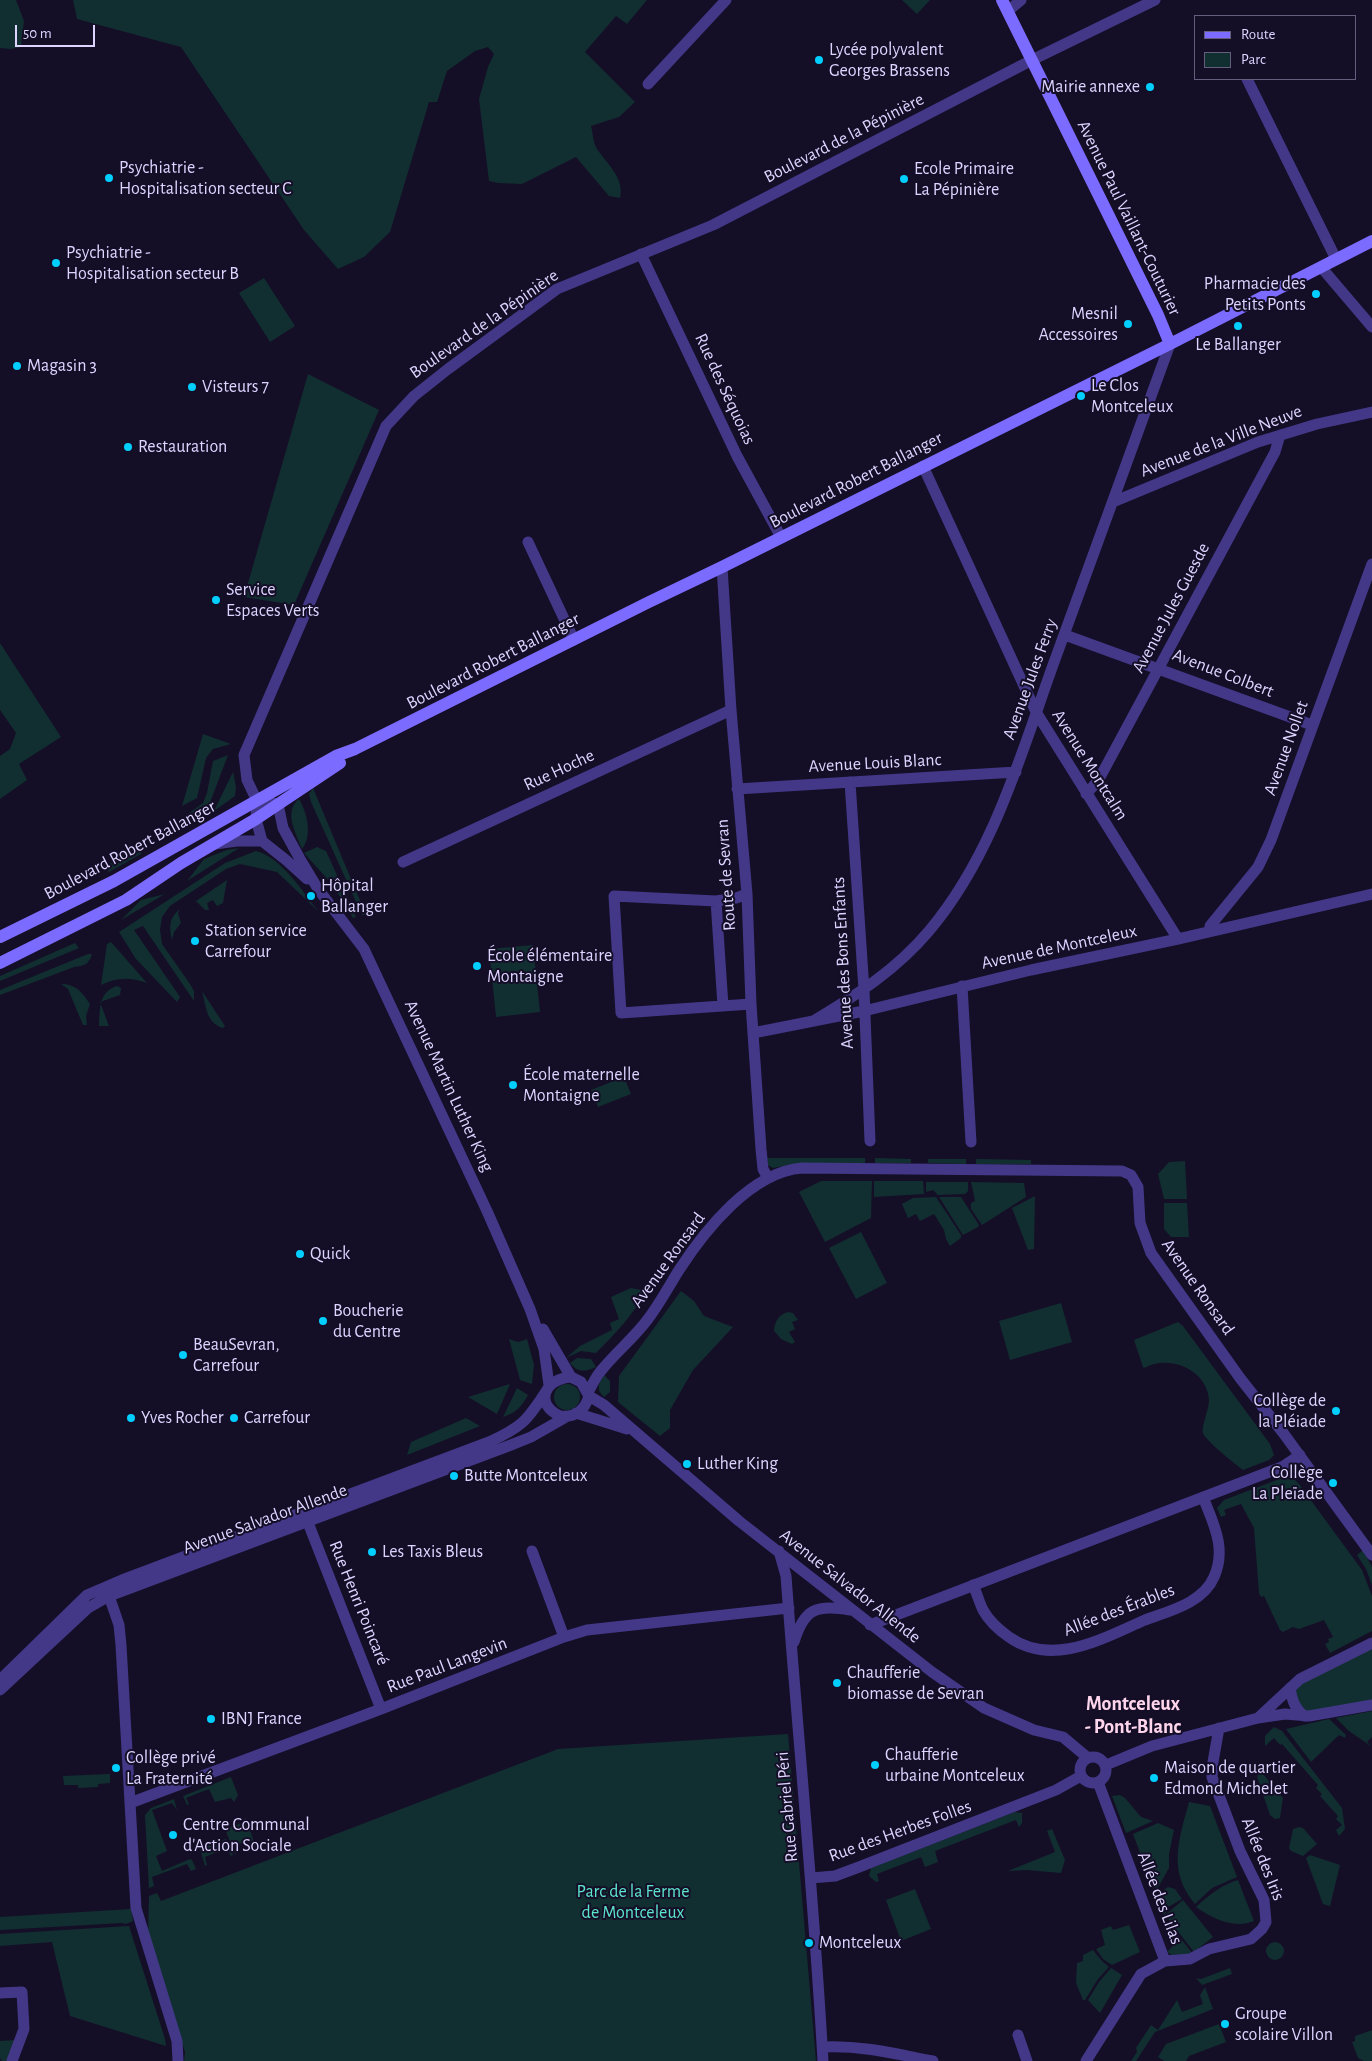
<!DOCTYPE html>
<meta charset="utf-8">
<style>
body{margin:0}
#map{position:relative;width:1372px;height:2061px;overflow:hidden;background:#150e27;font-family:"Alegreya Sans",sans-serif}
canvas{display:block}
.legend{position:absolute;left:1194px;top:15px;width:162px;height:65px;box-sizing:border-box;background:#150e27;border:1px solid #655d7d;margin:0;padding:6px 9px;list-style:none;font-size:15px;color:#ddd4ff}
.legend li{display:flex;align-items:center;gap:10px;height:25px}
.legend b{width:25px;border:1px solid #655d7d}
.scale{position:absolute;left:15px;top:25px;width:80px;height:22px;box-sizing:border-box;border:2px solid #ddd4ff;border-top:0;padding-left:6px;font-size:15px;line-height:18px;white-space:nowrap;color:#ddd4ff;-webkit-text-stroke:4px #150e27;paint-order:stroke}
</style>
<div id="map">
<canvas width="1372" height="2061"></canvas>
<ul class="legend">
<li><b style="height:6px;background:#7c6bff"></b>Route</li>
<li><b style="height:14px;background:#112f31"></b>Parc</li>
</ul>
<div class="scale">50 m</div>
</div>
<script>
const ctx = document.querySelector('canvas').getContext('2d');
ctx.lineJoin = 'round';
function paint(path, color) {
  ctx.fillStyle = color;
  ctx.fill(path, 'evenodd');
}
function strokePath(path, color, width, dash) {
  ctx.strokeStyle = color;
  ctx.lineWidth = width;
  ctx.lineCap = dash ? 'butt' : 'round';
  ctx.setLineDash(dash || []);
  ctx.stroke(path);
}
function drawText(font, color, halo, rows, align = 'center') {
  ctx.font = font + ' "Alegreya Sans",sans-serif';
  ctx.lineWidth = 4;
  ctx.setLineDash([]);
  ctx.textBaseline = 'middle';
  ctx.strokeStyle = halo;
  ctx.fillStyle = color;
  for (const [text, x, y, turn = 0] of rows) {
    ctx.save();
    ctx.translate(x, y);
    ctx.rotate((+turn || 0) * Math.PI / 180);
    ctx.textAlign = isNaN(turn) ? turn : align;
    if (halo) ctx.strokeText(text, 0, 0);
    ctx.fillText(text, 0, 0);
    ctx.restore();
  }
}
paint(new Path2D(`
 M 0,0 L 16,0 L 24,21 L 21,47 L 11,49 L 0,48 Z
 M 73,0 L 647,0 L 627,24 L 616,16 L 585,52 L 635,102 L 619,117 L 591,126 C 593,133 593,143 597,149 C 607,164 625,178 620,198 L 609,196 L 576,157 L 522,184 L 498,183 L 489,181 L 479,99 L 488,67 L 494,54 L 488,47 L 475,51 L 447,71 L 437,102 L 429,102 L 390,232 L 364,257 L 338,269 L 304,230 L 181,47 L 77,19 Z
 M 902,0 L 930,0 L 917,14 Z
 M 264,278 L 295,326 L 270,342 L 239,293 Z
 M 308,374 L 379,410 L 294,605 L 244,597 Z
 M 0,643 L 61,737 L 19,764 L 27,780 L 0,799 L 0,756 L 10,749 L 16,733 L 0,710 Z
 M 203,734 L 231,744 L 213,749 L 206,758 L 197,798 L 182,806 Z
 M 228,755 L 206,813 L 187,819 L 182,818 L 203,803 L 207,793 L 213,761 Z
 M 233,772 L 236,787 L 235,796 L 214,811 Z
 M 313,788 L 366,915 L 362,915 L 311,802 L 309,794 Z
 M 299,799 C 307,813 313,835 302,849 C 296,834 283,811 299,799 Z
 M 141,846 L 141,854 L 109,872 L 107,869 L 111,863 Z
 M 317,847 L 326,851 L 356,917 L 353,918 L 332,884 L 304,853 Z
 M 239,848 L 187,881 L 204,859 L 227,850 Z
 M 256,851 C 281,857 303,892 319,912 L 277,872 L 240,864 L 226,869 L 170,906 L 162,917 L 160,930 L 162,944 L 190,984 L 194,991 L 194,1001 L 143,926 L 134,930 L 180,997 L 177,1002 L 136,959 L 119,932 L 225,863 Z
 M 227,880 L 223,903 L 217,906 L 213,900 L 207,903 L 209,910 L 205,910 L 196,901 Z
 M 165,894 L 121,920 L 141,900 Z
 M 180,909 L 178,913 L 181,923 L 174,932 L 172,940 C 169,926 169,918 180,909 Z
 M 111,942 L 147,983 C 130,977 117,977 101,985 L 107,944 Z
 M 75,943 L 79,948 L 0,981 L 0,976 Z
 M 533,945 L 540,1012 L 496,1017 L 489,949 Z
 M 88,954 L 92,954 C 89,964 85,966 74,967 L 0,995 L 0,990 Z
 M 61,984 C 76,984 82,992 90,1004 L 86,1016 L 87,1025 L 83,1025 L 68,989 Z
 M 117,986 L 121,988 L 120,995 L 100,1002 L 109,1026 L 99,1026 C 100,1010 98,992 117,986 Z
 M 202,991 L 225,1026 L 223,1028 C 206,1023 206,1006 202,991 Z
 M 624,1077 L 631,1094 L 598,1107 L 591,1090 Z
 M 767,1158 L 865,1158 L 865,1163 L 800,1163 L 773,1168 L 768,1165 Z
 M 875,1158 L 911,1159 L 911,1163 L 875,1163 Z
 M 928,1159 L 966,1159 L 966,1164 L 928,1163 Z
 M 976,1159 L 1031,1160 L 1031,1164 L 976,1164 Z
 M 1185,1161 L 1187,1199 L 1164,1199 L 1158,1174 L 1169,1162 Z
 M 821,1181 L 872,1181 L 871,1218 L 825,1242 L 799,1192 Z
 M 874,1181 L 923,1181 L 924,1194 L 874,1197 Z
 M 926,1182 L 968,1182 L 968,1191 L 965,1194 L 938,1195 L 933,1190 L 926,1192 Z
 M 971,1182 L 1024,1183 L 1026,1197 L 982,1225 L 971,1209 L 971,1203 L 975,1201 Z
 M 1035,1196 L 1034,1249 L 1028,1250 L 1012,1208 Z
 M 936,1197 L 961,1235 L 961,1238 L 950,1246 L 946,1239 L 944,1230 L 934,1214 L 920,1221 L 916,1214 L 908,1218 L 902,1204 L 913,1198 Z
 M 939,1197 L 961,1197 L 979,1225 L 978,1227 L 963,1235 Z
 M 1164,1203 L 1187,1203 L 1189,1237 L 1171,1237 L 1164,1229 Z
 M 861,1232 L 887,1283 L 856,1299 L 829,1248 Z
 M 631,1288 L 646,1291 C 633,1315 615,1334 596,1353 L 581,1351 L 566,1358 L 580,1346 L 612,1330 L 610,1323 L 619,1319 L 611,1297 Z
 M 681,1291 L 694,1301 L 704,1316 L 733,1327 L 693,1370 L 670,1410 L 670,1428 L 660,1436 L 618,1402 L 619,1376 Z
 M 1061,1303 L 1072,1342 L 1010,1360 L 999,1321 Z
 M 788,1312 L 793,1313 L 798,1320 L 792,1322 L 795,1329 L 789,1332 L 795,1342 L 792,1344 L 781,1339 L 774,1331 C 775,1321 778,1315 788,1312 Z
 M 1178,1322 L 1183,1326 L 1270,1444 L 1274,1455 L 1269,1460 L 1243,1470 C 1235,1464 1206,1441 1203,1433 C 1201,1426 1209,1410 1209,1400 C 1207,1369 1169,1354 1144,1368 L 1143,1367 L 1134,1340 Z
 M 509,1339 L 518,1342 L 527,1339 L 534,1365 L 532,1384 L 520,1380 Z
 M 577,1358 L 591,1359 L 596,1367 C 585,1372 578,1373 570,1363 Z
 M 604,1375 L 610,1381 L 610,1392 L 604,1397 C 596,1390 598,1383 604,1375 Z
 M 510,1384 L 497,1414 L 468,1397 Z
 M554 1397a13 13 0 1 1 26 0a13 13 0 1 1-26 0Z
 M 517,1388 L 528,1395 C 522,1406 516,1413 503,1417 Z
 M 466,1418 L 480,1426 L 407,1455 L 411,1442 Z
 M 1282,1478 L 1295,1480 L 1299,1484 L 1362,1570 L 1372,1596 L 1372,1631 L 1330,1653 L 1325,1644 L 1329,1642 L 1328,1639 L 1333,1637 L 1324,1620 L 1299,1629 L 1293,1627 L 1283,1632 L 1280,1630 L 1264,1596 L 1261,1597 L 1259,1593 L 1254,1528 L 1241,1504 L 1224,1510 L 1226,1515 L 1221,1517 L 1217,1508 L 1224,1500 Z
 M 1363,1550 L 1372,1567 L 1372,1585 L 1366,1569 L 1357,1555 Z
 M 1372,1647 L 1372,1701 L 1317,1712 L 1303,1711 L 1295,1692 L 1299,1685 Z
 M 1372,1711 L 1372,1737 L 1367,1742 L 1372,1747 L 1349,1731 L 1336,1718 Z
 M 1329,1719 L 1346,1735 L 1345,1738 L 1339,1735 L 1311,1762 L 1286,1729 Z
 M 1274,1727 L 1282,1731 L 1342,1808 L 1345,1829 L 1339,1836 L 1336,1830 L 1342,1825 L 1336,1819 L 1338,1816 L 1320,1796 L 1322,1794 L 1316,1788 L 1318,1785 L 1282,1744 L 1280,1745 L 1274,1738 L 1265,1746 L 1265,1736 Z
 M 788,1734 L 816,2061 L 184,2061 L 185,2052 L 148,1937 L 149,1896 L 157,1893 L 161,1901 L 558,1749 Z
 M 1259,1773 L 1263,1774 L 1283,1798 L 1280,1818 L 1275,1819 L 1270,1815 L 1257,1777 Z
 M 110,1774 L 110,1783 L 98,1784 L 98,1787 L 78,1788 L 78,1785 L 64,1785 L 63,1776 Z
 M 231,1777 L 238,1795 L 234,1802 L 231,1798 L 215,1802 L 209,1789 L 186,1798 L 189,1804 L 187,1805 L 183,1796 Z
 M 1120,1795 L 1125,1798 L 1141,1817 L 1153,1821 L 1126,1833 L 1112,1796 Z
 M 174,1799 L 177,1810 L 172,1803 L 152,1810 L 167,1851 L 156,1856 L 162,1871 L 190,1859 L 192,1860 L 196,1869 L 191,1871 L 187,1864 L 152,1877 L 154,1886 L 149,1888 L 145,1815 L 151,1808 Z
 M 1189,1802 L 1210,1806 L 1237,1877 L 1212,1888 L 1195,1904 C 1167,1871 1179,1839 1189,1802 Z
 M 1015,1812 L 1022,1813 L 1022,1823 L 1019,1827 L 1016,1820 L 935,1851 L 938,1862 L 925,1867 L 921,1857 L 877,1874 L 879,1881 L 876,1882 L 869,1876 L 871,1868 Z
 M 246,1818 L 255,1845 L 252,1848 L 249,1840 L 234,1846 L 236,1854 L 235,1854 L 225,1829 L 242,1823 L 242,1820 Z
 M 1158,1823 L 1174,1830 L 1169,1854 L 1169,1868 L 1155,1893 L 1133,1834 Z
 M 1299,1827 L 1303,1828 L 1317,1844 L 1303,1856 L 1291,1851 L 1289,1848 L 1293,1829 Z
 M 1052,1829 L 1065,1860 L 1061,1873 L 1026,1870 L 1008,1871 L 1055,1852 L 1047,1831 Z
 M 226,1839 L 233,1855 L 231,1856 L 227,1848 L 205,1857 L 207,1865 L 205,1866 L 200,1849 Z
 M 1310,1855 L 1340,1865 L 1330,1906 L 1323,1904 L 1306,1858 Z
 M 1238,1880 L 1254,1921 C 1234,1929 1213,1919 1196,1907 C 1209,1895 1221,1885 1238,1880 Z
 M 1168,1887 L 1175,1889 L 1182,1899 L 1168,1907 L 1169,1909 L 1164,1915 L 1158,1900 L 1164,1890 Z
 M 915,1889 L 931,1929 L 901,1941 L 886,1900 Z
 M 1183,1900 L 1213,1937 L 1194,1952 L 1165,1915 Z
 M 131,1909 L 133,1921 L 126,1924 L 122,1923 L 0,1930 L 0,1917 Z
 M 1165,1919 L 1193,1954 L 1172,1955 L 1167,1952 L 1175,1944 Z
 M 1129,1925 L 1140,1952 L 1112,1965 L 1103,1959 L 1096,1949 L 1105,1945 L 1101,1930 L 1111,1926 L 1113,1930 Z
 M 129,1926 L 165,2039 L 166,2046 L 70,2016 L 52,1942 L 0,1946 L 0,1934 Z
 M1266 1951a9 9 0 1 1 18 0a9 9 0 1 1-18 0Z
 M 1093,1950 L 1101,1960 L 1109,1967 L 1098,1979 L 1085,2000 L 1083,2000 L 1076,1983 L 1077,1963 L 1083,1961 L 1083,1955 Z
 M 1111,1968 L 1122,1975 L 1100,2013 L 1088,2000 L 1099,1982 Z
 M 1230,1968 L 1232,1974 L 1202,1985 L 1196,1978 L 1201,1979 Z
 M 1205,1987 L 1213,2009 L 1155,2032 L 1136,2061 L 1131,2061 L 1137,2052 L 1136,2048 L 1151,2025 L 1158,2030 L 1177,2000 L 1182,2012 L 1203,2004 L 1200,1995 Z
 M 1219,2024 L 1226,2042 L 1189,2056 L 1186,2061 L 1164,2061 L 1158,2057 L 1166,2044 Z
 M 1372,2030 L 1372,2061 L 1364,2061 L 1358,2058 L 1352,2042 L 1355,2041 L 1355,2036 Z
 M 16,2040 L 8,2061 L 2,2061 L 0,2058 L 0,2041 Z`), '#112f31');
strokePath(new Path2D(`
 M 1008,11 L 1021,0
 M 1247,79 L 1336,259
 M 648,84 L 726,0
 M 641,254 L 737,456 L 781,537
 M 1321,267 L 1372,327
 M 923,466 L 1036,712 L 1178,939
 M 1113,502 L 1258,442 L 1317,424 L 1372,412
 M 528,542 L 574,640
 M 722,567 L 731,710 L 747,894 L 751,1004 L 761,1149 L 763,1169 L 768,1178
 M 1065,635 L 1312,725
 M 850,782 L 864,990 L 870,1141
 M 737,789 L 1016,772
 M 1086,794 L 1098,781 L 1275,452 L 1280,435
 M 257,801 L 247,780 L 244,755 L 386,426 L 414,396 L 448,369 L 557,289 L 713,225 L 1032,60 L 1155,0
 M 257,801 L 278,804 L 283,828 L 300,859 L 318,889 L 364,949 L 487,1211 L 530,1309 L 544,1349 L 549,1385
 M 257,801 L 256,819 L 262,841 L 286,860 L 307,879
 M 215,844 L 237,841 L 262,841
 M 403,862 L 731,710
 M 716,901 L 736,898 L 747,894
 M 1211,931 L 1210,926 L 1258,867 L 1271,840 L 1372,564
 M 962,986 L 971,1142
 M 723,1006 L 716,901 L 614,896 L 621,1013 L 751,1004
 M 815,1020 C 858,994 896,970 929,931 C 993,855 1020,757 1053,665 C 1092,558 1131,451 1170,344
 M 753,1033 L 864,1011 L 1031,970 L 1178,939 L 1372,894
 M 543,1329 L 571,1377
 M 571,1377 L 581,1382 L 589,1396 C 585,1410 575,1418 560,1416 C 534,1404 544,1379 571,1377 Z
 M 588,1392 C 592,1386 595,1378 600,1372 C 615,1353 634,1338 648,1319 C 660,1303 669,1286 679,1270 C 705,1230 751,1172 802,1168 L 1122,1171 L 1131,1175 L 1138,1187 L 1140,1223 L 1151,1253 L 1240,1378 L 1284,1434 L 1372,1555
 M 589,1396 L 604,1405 L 739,1521 L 932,1672 L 984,1708 L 1034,1730 L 1063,1737 L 1088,1758
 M 576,1413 L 627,1429
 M 305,1515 L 381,1709
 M 532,1551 L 564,1637
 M 779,1551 L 786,1576 C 798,1738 814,1899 823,2061
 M 973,1585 C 977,1593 979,1602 983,1610 C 989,1621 999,1630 1009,1637 C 1053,1668 1103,1638 1145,1620 C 1169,1611 1203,1603 1214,1577 C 1227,1548 1213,1523 1203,1497
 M 107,1590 L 119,1625 L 121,1645 L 136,1908 L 177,2041 L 178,2061
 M 870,1625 L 1282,1467 L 1300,1455
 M 794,1642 C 804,1609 816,1604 850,1610
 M 2,1678 L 87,1595 L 122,1580 L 489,1442 C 522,1427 527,1421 547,1390
 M 1290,1688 C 1292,1700 1295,1709 1304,1716
 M 0,1690 L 88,1608 L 109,1596 L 511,1445 L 531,1437 L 566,1417
 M 1258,1718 L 1300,1679 L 1372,1643
 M1080 1770a13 13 0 1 1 26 0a13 13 0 1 1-26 0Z
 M 1106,1765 L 1152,1746 L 1258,1718 L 1285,1714 L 1309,1716 L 1372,1705
 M 130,1803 L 381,1709 L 564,1637 L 587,1630 L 789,1608
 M 811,1878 L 835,1876 L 859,1867 L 1056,1790 L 1081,1776
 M 1165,1961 L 1190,1959 L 1209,1949 L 1251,1939 L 1262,1929 L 1266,1922 L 1264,1900 L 1240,1851 L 1212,1777 L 1213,1762 L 1219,1728
 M 0,1993 L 22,1992 L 24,2029 L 12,2061
 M 1018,2035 L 1027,2061
 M 823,2047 C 861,2045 896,2054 933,2061
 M 1086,2061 L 1141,1974 L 1165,1961 L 1098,1782`), '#423887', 11);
strokePath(new Path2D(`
 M 1002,0 L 1158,315 L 1170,344
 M 0,937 L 114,881 L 336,756 L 355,749 L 649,602 L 722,567 L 1170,344 L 1372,241
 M 0,963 L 126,900 L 181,863 L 256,819 L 340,763`), '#7c6bff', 12);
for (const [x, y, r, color] of [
 [819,60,5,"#00cfff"],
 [1150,87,5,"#00cfff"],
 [109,178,5,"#00cfff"],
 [904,179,5,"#00cfff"],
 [56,263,5,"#00cfff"],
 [1316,294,5,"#00cfff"],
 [1128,324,5,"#00cfff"],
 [1238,326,5,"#00cfff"],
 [17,366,5,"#00cfff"],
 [192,387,5,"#00cfff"],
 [1081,396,5,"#00cfff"],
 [128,447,5,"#00cfff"],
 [216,600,5,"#00cfff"],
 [311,896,5,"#00cfff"],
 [195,941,5,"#00cfff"],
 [477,966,5,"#00cfff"],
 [513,1085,5,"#00cfff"],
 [300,1254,5,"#00cfff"],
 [323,1321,5,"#00cfff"],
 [183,1355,5,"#00cfff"],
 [1336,1411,5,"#00cfff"],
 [131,1418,5,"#00cfff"],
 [234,1418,5,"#00cfff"],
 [687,1464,5,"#00cfff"],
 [454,1476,5,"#00cfff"],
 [1333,1483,5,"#00cfff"],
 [372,1552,5,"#00cfff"],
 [837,1683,5,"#00cfff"],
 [211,1719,5,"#00cfff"],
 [875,1765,5,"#00cfff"],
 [116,1768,5,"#00cfff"],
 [1154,1778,5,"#00cfff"],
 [173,1835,5,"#00cfff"],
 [809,1943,5,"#00cfff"],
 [1225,2024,5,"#00cfff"]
]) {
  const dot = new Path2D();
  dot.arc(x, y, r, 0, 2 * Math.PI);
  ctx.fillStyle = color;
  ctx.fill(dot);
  strokePath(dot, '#150e27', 2);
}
drawText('18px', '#ddd4ff', '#150e27', [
 ["Lycée polyvalent",829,50],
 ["Georges Brassens",829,71],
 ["Mairie annexe",1140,87,"right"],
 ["Psychiatrie -",119,168],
 ["Hospitalisation secteur C",119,189],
 ["Ecole Primaire",914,169],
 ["La Pépinière",914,190],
 ["Psychiatrie -",66,253],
 ["Hospitalisation secteur B",66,274],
 ["Pharmacie des",1306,284,"right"],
 ["Petits Ponts",1306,305,"right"],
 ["Mesnil",1118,314,"right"],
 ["Accessoires",1118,335,"right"],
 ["Le Ballanger",1238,345,"center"],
 ["Magasin 3",27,366],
 ["Le Clos",1091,386],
 ["Montceleux",1091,407],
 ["Visteurs 7",202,387],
 ["Restauration",138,447],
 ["Service",226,590],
 ["Espaces Verts",226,611],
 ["Hôpital",321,886],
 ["Ballanger",321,907],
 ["Station service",205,931],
 ["Carrefour",205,952],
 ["École élémentaire",487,956],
 ["Montaigne",487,977],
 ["École maternelle",523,1075],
 ["Montaigne",523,1096],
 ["Quick",310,1254],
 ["Boucherie",333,1311],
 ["du Centre",333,1332],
 ["BeauSevran,",193,1345],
 ["Carrefour",193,1366],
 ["Collège de",1326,1401,"right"],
 ["la Pléiade",1326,1422,"right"],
 ["Yves Rocher",141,1418],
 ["Carrefour",244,1418],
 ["Luther King",697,1464],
 ["Collège",1323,1473,"right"],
 ["La Pleïade",1323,1494,"right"],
 ["Butte Montceleux",464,1476],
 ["Les Taxis Bleus",382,1552],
 ["Chaufferie",847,1673],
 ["biomasse de Sevran",847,1694],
 ["IBNJ France",221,1719],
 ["Chaufferie",885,1755],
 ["urbaine Montceleux",885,1776],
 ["Collège privé",126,1758],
 ["La Fraternité",126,1779],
 ["Maison de quartier",1164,1768],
 ["Edmond Michelet",1164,1789],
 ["Centre Communal",183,1825],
 ["d'Action Sociale",183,1846],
 ["Montceleux",819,1943],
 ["Groupe",1235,2014],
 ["scolaire Villon",1235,2035]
], 'left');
drawText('18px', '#ddd4ff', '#150e27', [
 ["Boulevard de la Pépinière",844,138,-27],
 ["Avenue Paul Vaillant-Couturier",1129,218,64],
 ["Boulevard de la Pépinière",484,324,-35],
 ["Rue des Séquoias",725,389,65],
 ["Avenue de la Ville Neuve",1221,441,-21],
 ["Boulevard Robert Ballanger",856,480,-27],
 ["Avenue Jules Guesde",1171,608,-62],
 ["Boulevard Robert Ballanger",493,661,-27],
 ["Avenue Colbert",1223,673,21],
 ["Avenue Jules Ferry",1030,679,-70],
 ["Avenue Nollet",1286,748,-70],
 ["Avenue Louis Blanc",875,763,-3],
 ["Avenue Montcalm",1090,765,58],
 ["Rue Hoche",559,770,-25],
 ["Boulevard Robert Ballanger",130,850,-28],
 ["Route de Sevran",726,875,-94],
 ["Avenue de Montceleux",1059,947,-12],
 ["Avenue des Bons Enfants",843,963,-93],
 ["Avenue Martin Luther King",449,1086,65],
 ["Avenue Ronsard",668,1260,-54],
 ["Avenue Ronsard",1198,1287,55],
 ["Avenue Salvador Allende",265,1519,-20],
 ["Avenue Salvador Allende",850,1586,38],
 ["Rue Henri Poincaré",359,1603,68],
 ["Allée des Érables",1119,1610,-21],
 ["Rue Paul Langevin",447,1665,-21],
 ["Rue Gabriel Péri",787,1807,-95],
 ["Rue des Herbes Folles",900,1831,-20],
 ["Allée des Iris",1263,1859,68],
 ["Allée des Lilas",1160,1898,69]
]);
drawText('18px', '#5be4ce', '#150e27', [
 ["Parc de la Ferme",633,1892],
 ["de Montceleux",633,1913]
]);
drawText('bold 20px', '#ffd6ec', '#150e27', [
 ["Montceleux",1133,1704],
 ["- Pont-Blanc",1133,1727]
]);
</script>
